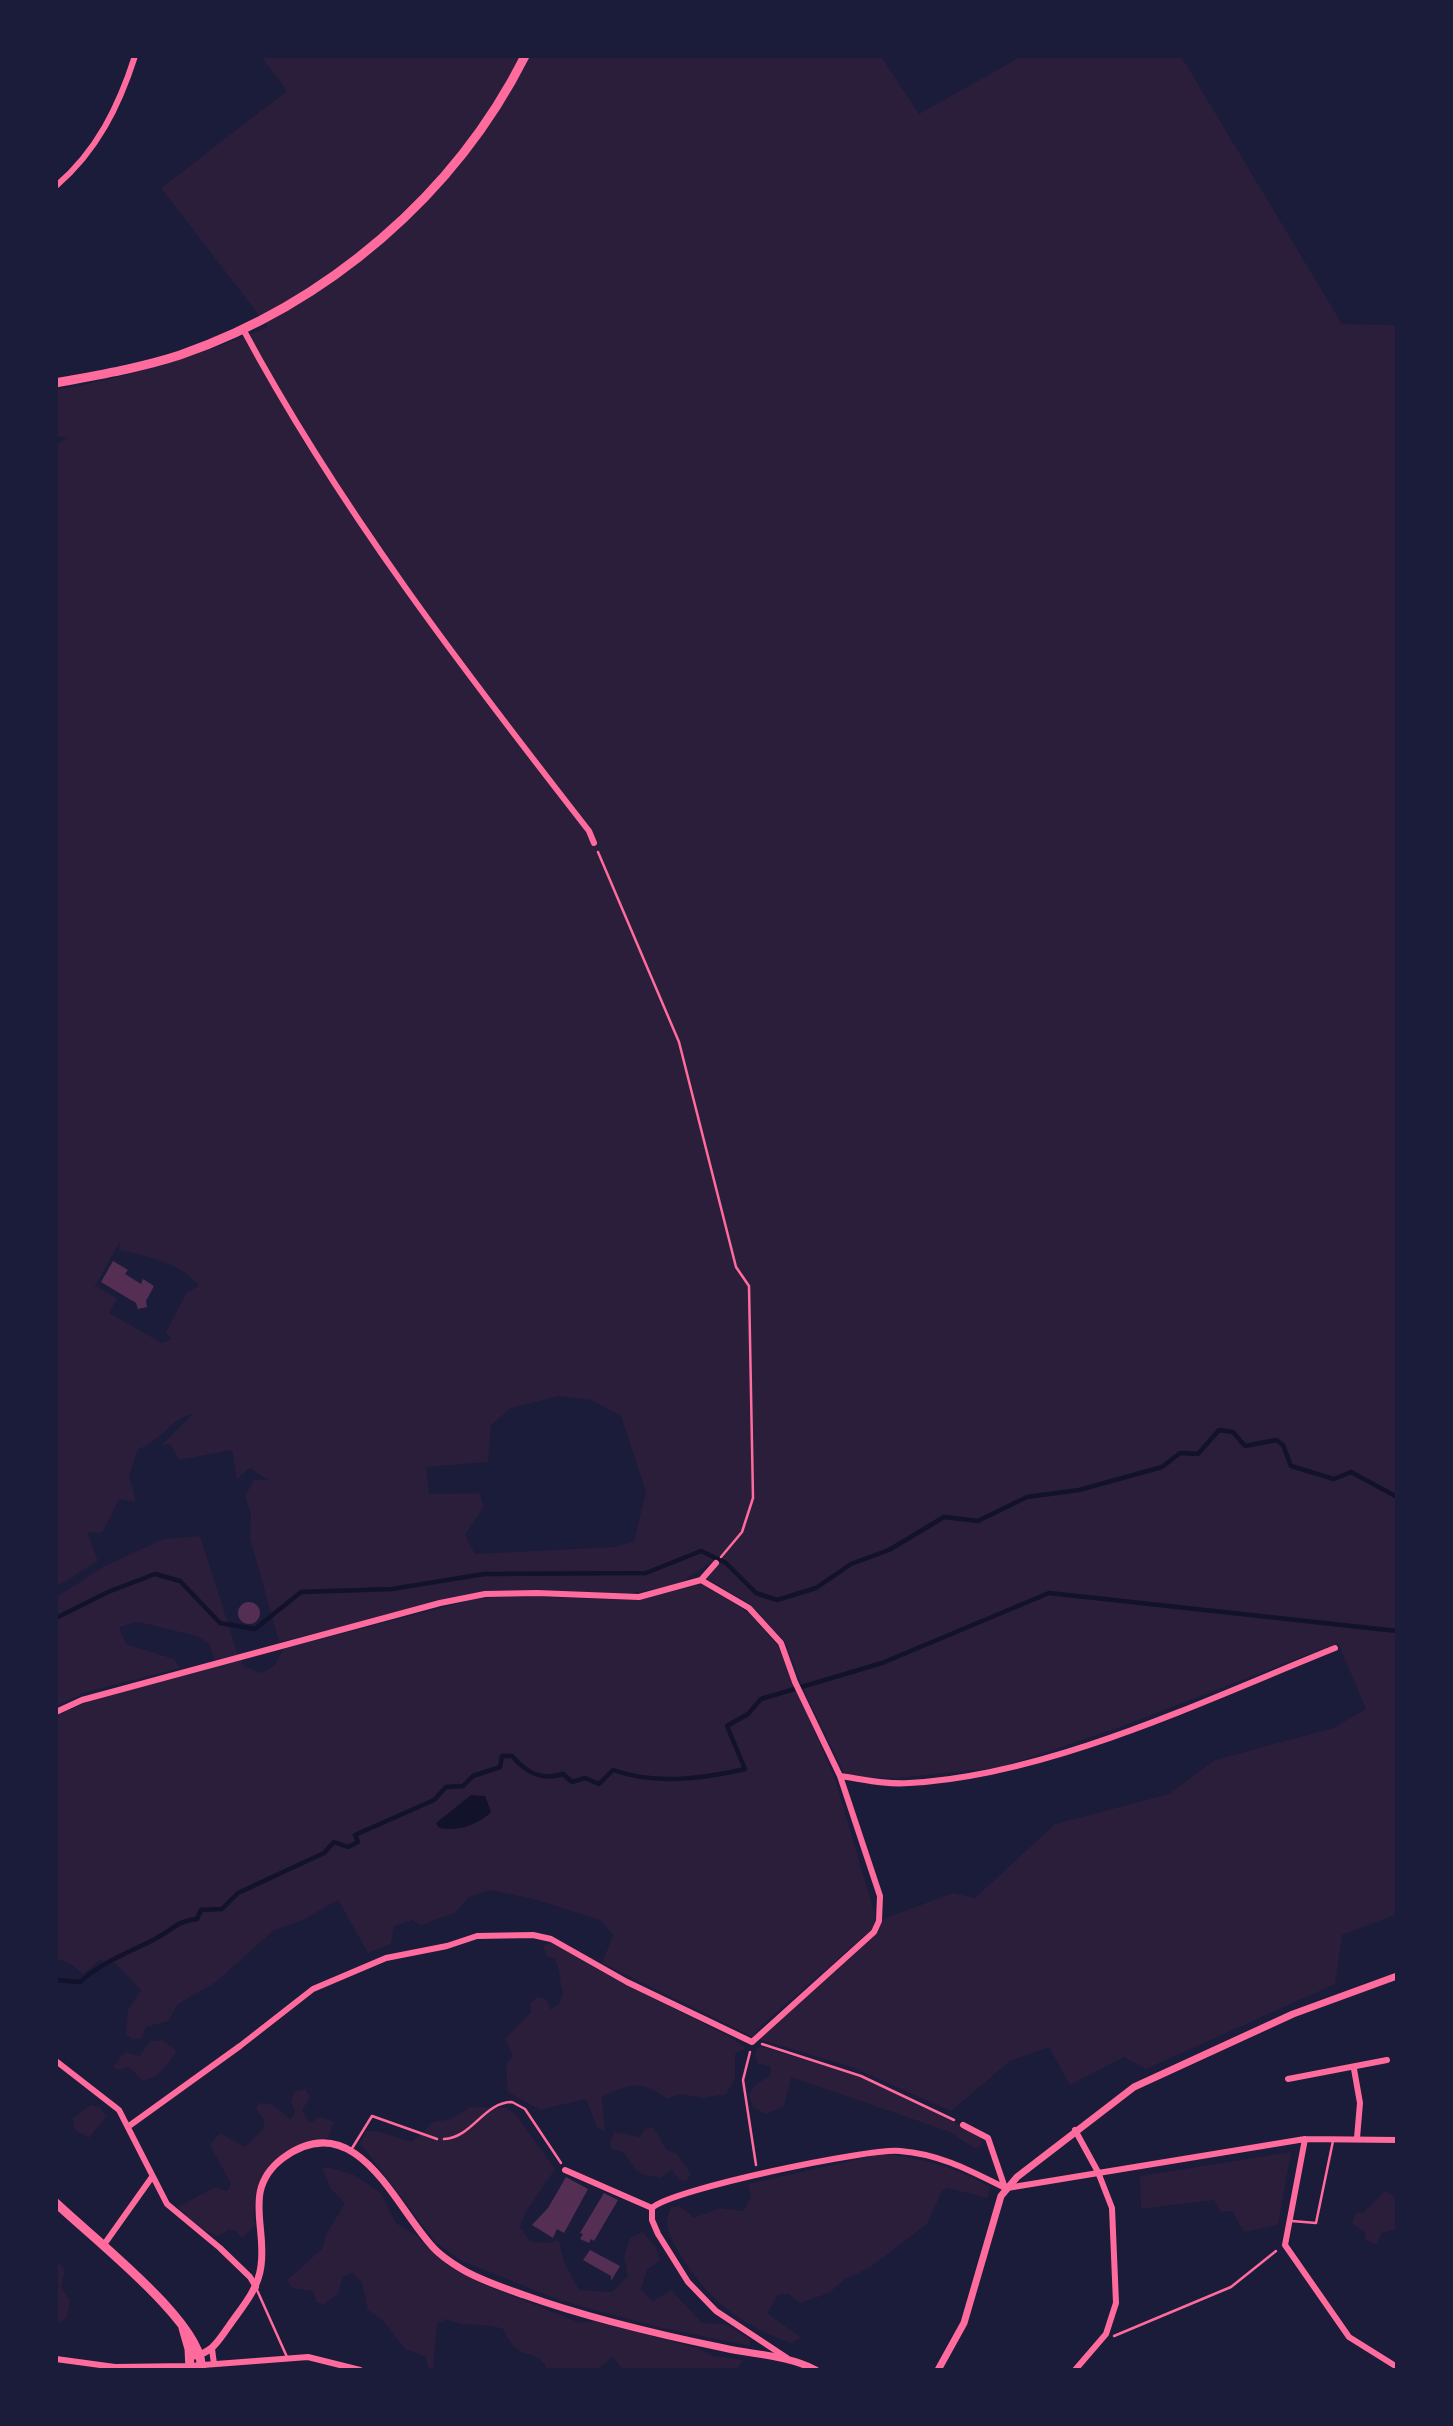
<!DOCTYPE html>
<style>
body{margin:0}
#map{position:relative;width:1453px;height:2426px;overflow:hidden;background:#1b1b3a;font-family:Ubuntu,sans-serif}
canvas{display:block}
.frame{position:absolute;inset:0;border:58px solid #1b1b3a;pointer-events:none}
</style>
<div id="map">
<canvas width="1453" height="2426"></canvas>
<div class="frame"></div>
</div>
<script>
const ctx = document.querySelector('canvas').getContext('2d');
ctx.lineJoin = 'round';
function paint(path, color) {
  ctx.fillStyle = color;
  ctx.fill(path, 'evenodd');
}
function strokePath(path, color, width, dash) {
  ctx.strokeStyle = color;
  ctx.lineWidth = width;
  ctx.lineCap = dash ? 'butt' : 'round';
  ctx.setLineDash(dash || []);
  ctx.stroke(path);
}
paint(new Path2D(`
 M 261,56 L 881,56 L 919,114 L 1022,56 L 1181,56 L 1342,324 L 1397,325 L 1397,1914 L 1342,1935 L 1335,1984 L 1146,2069 L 1124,2057 L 1070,2085 L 1049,2047 L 1010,2061 L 951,2111 L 852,2067 L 758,2039 L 878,1933 L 883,1919 L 953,1893 L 975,1898 L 1055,1824 L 1169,1794 L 1215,1760 L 1333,1728 L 1366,1709 L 1338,1643 L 1115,1729 L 1002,1767 L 897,1778 L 846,1777 L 805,1693 L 785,1642 L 749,1603 L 707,1579 L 727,1552 L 677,1585 L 626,1594 L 489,1591 L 279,1642 L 250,1538 L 251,1515 L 245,1496 L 254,1480 L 268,1480 L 250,1468 L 237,1479 L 232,1450 L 179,1460 L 170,1444 L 162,1445 L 193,1414 C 171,1418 161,1442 138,1449 L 129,1476 L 136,1502 L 119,1499 L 102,1533 L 87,1532 L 98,1561 L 56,1587 L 56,444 L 68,438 L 56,436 L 56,390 C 130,377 198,356 268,327 L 161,188 L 287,91 ZM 120,1241 L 119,1250 C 143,1255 184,1264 199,1286 L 187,1292 L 166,1332 L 171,1339 L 162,1343 L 109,1313 L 117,1299 L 97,1286 L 94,1289 ZM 559,1396 L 591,1400 L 621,1416 L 646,1492 L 634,1541 L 614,1547 L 475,1554 L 465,1535 L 484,1506 L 479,1493 L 429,1494 L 426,1467 L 488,1462 L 491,1425 L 511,1408 Z
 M 200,1536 L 238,1655 L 215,1660 L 209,1644 L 197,1636 L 138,1622 L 119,1627 L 126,1644 L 174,1659 L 180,1668 L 86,1692 L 56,1706 L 56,1597 L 105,1566 L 163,1539 Z
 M 702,1584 L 749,1613 L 778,1646 L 835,1779 L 876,1918 L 872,1929 L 760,2027 L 753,2037 L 602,1963 L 613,1935 L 600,1920 L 533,1899 L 490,1890 L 469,1897 L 455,1913 L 421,1925 L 412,1920 L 394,1926 L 391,1944 L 368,1953 L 338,1900 L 301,1921 L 274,1930 L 216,1982 L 178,2004 L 168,2021 L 146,2027 L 141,2039 L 132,2039 L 126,2033 L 128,2010 L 141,1990 L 115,1963 L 100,1960 L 83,1974 L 69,1963 L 56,1959 L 56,1716 L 92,1700 L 241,1660 L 244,1667 L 262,1673 L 275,1665 L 283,1649 L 475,1599 L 508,1596 L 639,1600 Z
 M 551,1942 L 615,1979 L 730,2037 L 746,2048 L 735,2054 L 735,2079 L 726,2094 L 703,2098 L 681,2094 L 667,2099 C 640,2079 630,2084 602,2097 L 605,2131 L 597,2128 L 586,2099 L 540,2110 L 508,2092 L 506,2064 L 513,2056 L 505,2039 L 531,2012 L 530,2004 L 537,1997 L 546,1999 L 551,2010 L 559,2004 L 563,1993 C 559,1981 561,1972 555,1959 L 546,1956 L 543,1946 Z
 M 163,2040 L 177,2051 C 168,2063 159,2080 142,2080 L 128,2067 L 119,2070 L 113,2067 L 125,2052 L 140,2056 L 150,2041 Z
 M 762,2047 L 862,2077 L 978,2134 L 983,2141 L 980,2147 L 974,2148 L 950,2132 L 791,2077 L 784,2106 L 766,2114 L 753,2108 L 749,2095 L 755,2085 L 771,2075 L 770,2066 L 759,2064 L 754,2056 L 757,2048 Z
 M 306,2089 L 310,2098 L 302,2110 L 310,2123 L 320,2117 L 334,2122 L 328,2138 C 281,2143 248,2176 255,2226 L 242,2238 L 236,2231 L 228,2230 L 218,2236 L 200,2229 L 178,2207 L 215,2187 L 227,2191 L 231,2184 L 210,2145 L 220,2133 L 245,2147 L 264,2128 L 264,2120 L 256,2109 L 260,2103 L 272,2104 L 290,2119 L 295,2113 L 291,2101 L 295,2091 Z
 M 91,2105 L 100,2108 L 106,2117 L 89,2138 L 75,2130 L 73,2118 Z
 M 470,2107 L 506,2108 L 515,2114 L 555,2169 L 526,2212 L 520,2227 L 530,2241 L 547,2243 L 559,2240 L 564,2262 L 579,2290 L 612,2292 L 628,2276 L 624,2257 L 630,2238 L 642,2232 L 655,2246 L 660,2261 L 647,2270 L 641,2290 L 653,2301 L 671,2290 L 702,2323 L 725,2324 L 750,2339 L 750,2346 L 658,2327 L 562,2301 L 462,2261 L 436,2243 L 360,2143 L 366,2131 C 385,2129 395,2140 413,2141 L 433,2122 L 451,2119 Z
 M 653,2127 L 667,2150 L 677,2154 L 691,2174 L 686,2181 L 679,2180 L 672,2170 L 660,2178 C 653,2176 644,2176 638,2171 C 628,2162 627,2150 612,2149 L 610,2143 L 614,2132 L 640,2137 L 644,2129 Z
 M 1291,2152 L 1278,2225 L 1244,2232 L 1232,2211 L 1221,2212 L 1214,2200 L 1141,2209 L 1140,2176 Z
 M 882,2154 C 923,2158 955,2167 990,2187 L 987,2198 L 948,2188 L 942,2191 L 927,2224 L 871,2267 L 845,2279 L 829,2293 L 800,2303 L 789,2294 L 778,2295 L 767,2313 L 801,2338 L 791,2343 C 743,2327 708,2300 682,2257 C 671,2239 662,2227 671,2207 L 680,2206 L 694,2218 L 720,2208 L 743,2211 L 751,2197 L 748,2184 Z
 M 328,2167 L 354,2175 L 380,2192 L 396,2223 L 417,2236 L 438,2258 L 480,2283 L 580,2323 L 593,2321 L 697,2348 L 713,2356 L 743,2360 L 736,2370 L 623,2370 L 613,2357 L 596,2370 L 544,2370 L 546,2365 C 528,2346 518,2362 503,2329 C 480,2321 468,2329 446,2319 L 437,2324 L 433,2370 L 428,2367 L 426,2357 L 405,2349 L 384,2322 L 368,2310 L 362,2283 L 353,2273 L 343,2276 L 338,2293 L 324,2305 L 316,2302 L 313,2291 L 292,2288 L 287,2280 L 322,2249 L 327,2232 L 345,2204 L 331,2189 L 322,2169 Z
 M 1385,2191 L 1397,2198 L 1397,2229 L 1382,2233 L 1376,2244 L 1366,2241 L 1365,2233 L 1352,2223 L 1356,2213 L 1364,2212 Z
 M 56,2261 L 65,2269 L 61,2288 L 70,2300 L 67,2318 L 56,2323 Z`), '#2a1e3b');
paint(new Path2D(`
 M 471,1795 L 485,1796 L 491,1812 C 478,1825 457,1832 439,1828 L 436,1823 Z`), '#12122b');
strokePath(new Path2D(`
 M 56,1618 L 108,1592 L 155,1574 L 180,1581 L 220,1623 L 255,1629 L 301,1592 L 392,1589 L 484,1574 L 646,1573 L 701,1551 L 726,1563 L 756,1593 L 777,1600 L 816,1588 L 851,1564 L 889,1550 L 944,1517 L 978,1521 L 1027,1497 L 1079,1490 L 1162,1467 L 1180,1453 L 1198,1454 L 1219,1430 L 1233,1432 L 1245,1446 L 1276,1440 L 1283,1445 L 1291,1466 L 1334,1479 L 1351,1472 L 1397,1497
 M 56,1980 L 80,1982 C 102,1962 126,1954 153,1940 C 170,1932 178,1920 197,1919 L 201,1910 L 222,1909 L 238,1893 L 324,1853 L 334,1842 L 348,1847 L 358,1842 L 355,1835 L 434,1800 L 446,1787 L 463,1786 L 473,1776 L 500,1767 L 502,1756 L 512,1756 C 527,1773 541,1781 563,1774 L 572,1782 L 585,1778 L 599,1784 L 613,1770 C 655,1785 702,1779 745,1769 L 727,1726 L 748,1714 L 761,1699 L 882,1663 L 1049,1593 L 1397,1631`), '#12122b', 4.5);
paint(new Path2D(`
 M 113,1261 L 128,1270 L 125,1274 L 141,1284 L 143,1279 L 154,1286 L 146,1301 L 147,1307 L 138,1309 L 136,1303 L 101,1282 Z
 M238 1613a11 11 0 1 1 22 0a11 11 0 1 1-22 0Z
 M 566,2177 L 588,2189 L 564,2233 L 557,2229 L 553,2238 L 532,2225 L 548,2208 Z
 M 604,2193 L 618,2200 L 594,2241 L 591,2239 L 589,2243 L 580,2239 L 583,2234 L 580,2233 Z
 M 590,2250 L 620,2266 L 611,2281 L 611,2276 L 583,2260 Z`), '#542f53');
strokePath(new Path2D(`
 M 598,852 L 679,1042 L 736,1267 L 749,1286 L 753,1498 L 742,1532 L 721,1557
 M 762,2044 L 861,2076 L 954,2120
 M 750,2052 L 743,2080 L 756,2165
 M 444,2139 C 472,2138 484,2102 512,2102 L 525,2109 L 561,2163
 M 1114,2336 L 1231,2287 L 1276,2251`), '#ff6b9d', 2.5);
strokePath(new Path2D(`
 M 351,2150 L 372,2116 L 437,2139
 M 1292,2221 L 1316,2223 L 1333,2141
 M 257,2290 L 287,2357`), '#ff6b9d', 2.5);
strokePath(new Path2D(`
 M 56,186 C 97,151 119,106 135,56
 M 243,329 C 338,507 465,672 589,831 L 594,843
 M 56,1712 L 82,1700 L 440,1603 L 485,1594 L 537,1593 L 639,1597 L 701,1580 L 716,1563
 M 840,1776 C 862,1779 886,1785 909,1783 C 1048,1776 1205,1700 1335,1648
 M 56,2061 L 119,2110 L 167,2204 L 220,2248 L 250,2277 L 256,2287
 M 1354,2069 L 1360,2103 L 1357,2138
 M 1288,2079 L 1387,2060
 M 963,2125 L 988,2138 L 1005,2188
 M 129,2126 L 240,2046 L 313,1989 L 386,1958 L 447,1946 L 477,1936 L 533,1935 L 551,1939 L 627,1982 L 752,2042 L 874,1932 L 879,1921 L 880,1896 L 840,1776 L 795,1682 L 781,1643 L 749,1608 L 701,1580
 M 1075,2130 L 1098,2172 L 1112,2208 L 1116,2303 L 1106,2334 L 1075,2370
 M 1305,2139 L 1285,2245 L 1349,2337 L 1397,2367
 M 565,2170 L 652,2208
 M 1007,2188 L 1305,2139 L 1397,2140
 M 652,2208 C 672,2189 869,2148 900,2151 C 940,2154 971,2171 1005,2188
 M 652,2208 L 652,2220 L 658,2234 L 688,2282 L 716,2311 L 787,2358
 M 103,2246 L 152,2177
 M 212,2349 L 214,2364
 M 56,2359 L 115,2367 L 190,2366 L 308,2357 L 360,2370`), '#ff6b9d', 6);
strokePath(new Path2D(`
 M 194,2356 C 213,2352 218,2341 229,2326 C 242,2307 258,2290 261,2266 C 267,2226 242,2189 283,2158 C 355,2105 394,2204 431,2245 C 440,2256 453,2264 465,2271 C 483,2281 504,2288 524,2295 C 588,2318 656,2334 724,2348 C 755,2355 787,2355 816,2370
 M 938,2370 L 964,2323 L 1001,2196 L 1017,2177 L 1134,2087 L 1293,2014 L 1397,1976`), '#ff6b9d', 7);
strokePath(new Path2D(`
 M 56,383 C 98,375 140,368 180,355 C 327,304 455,195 525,56
 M 56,2203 C 89,2235 208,2327 201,2370
 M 183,2328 L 189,2349 L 190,2370`), '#ff6b9d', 9);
</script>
